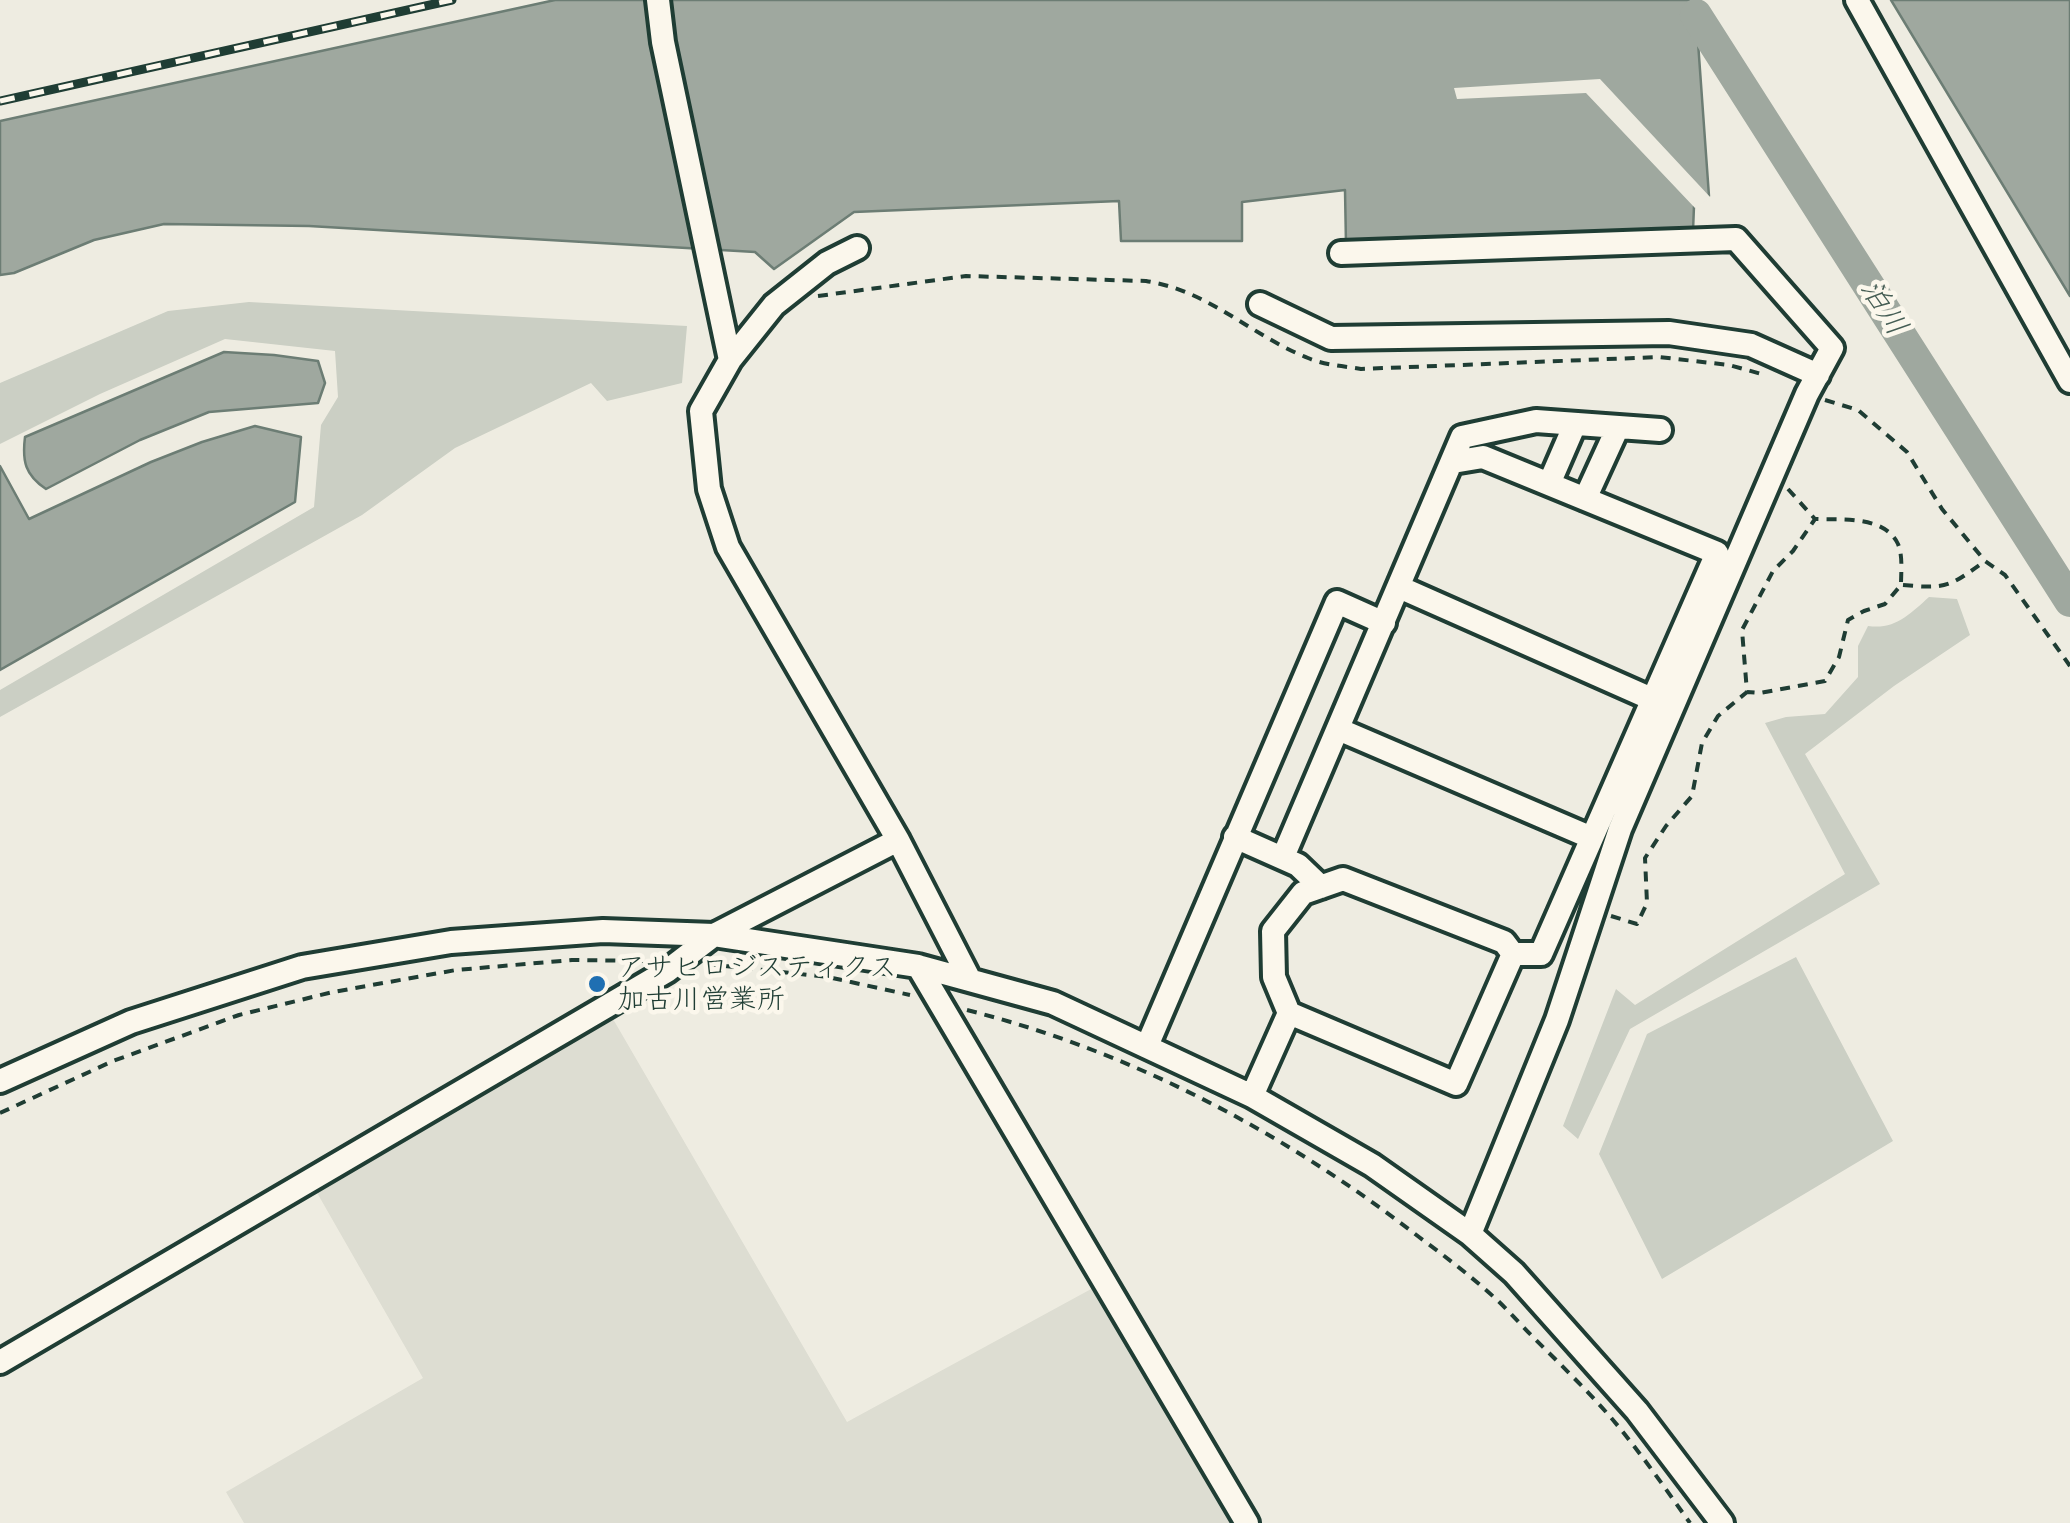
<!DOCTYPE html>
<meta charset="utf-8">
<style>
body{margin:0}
canvas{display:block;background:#eeece1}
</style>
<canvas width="2070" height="1523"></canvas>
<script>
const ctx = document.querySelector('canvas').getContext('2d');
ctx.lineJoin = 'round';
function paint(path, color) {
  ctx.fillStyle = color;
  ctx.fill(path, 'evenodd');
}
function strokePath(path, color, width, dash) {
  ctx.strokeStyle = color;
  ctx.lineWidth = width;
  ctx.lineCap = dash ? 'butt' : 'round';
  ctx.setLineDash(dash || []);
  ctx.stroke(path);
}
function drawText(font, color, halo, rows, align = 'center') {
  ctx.font = font + ' "Playpen Sans","Klee One",sans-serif';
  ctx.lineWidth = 9;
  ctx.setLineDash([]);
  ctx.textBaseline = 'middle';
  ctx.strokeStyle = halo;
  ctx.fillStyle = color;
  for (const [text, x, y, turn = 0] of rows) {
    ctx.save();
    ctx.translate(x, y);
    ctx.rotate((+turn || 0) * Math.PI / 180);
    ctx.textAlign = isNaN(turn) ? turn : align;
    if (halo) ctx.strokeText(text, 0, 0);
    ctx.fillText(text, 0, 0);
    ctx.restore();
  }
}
paint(new Path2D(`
 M 613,1019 L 847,1422 L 1115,1276 L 1259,1523 L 244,1523 L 226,1492 L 423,1378 L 316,1191 Z`), '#ddddd2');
paint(new Path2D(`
 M 249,302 L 687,326 L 682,383 L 607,401 L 591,383 L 455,448 L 362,515 L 0,717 L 0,690 L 314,507 L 321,425 L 338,397 L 335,351 L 225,339 L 100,394 L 0,444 L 0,383 L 168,311 Z
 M 1929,597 L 1957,599 L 1970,635 L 1894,686 L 1805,754 L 1880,884 L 1630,1029 L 1578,1139 L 1563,1126 L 1616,989 L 1635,1005 L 1845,874 L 1765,723 L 1786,717 L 1825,714 L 1858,677 L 1858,646 L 1868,626 C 1895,630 1910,614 1929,597 Z
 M 1796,957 L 1893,1141 L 1662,1279 L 1599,1154 L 1647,1034 Z`), '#cbcfc4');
const water = new Path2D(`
 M 555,0 L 1695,0 L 1709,196 L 1694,206 L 1693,231 L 1346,245 L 1345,190 L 1242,202 L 1242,241 L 1121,241 L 1119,201 L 854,212 L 774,269 L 755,252 L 309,226 L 164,224 L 94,240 L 14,273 L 0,275 L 0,121 Z
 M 1891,0 L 2070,0 L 2070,296 Z
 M 224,352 L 274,355 L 318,361 L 325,383 L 318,403 L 209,412 L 140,440 L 46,489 C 25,475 22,461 25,437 Z
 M 255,426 L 301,437 L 295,502 L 0,670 L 0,466 L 29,519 L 151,462 L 202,442 Z`);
paint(water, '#9fa89f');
strokePath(water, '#6c7d74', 2.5);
paint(new Path2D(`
 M 1600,79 L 1711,198 L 1695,208 L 1586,93 L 1457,99 L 1454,88 Z`), '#eeece1');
strokePath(new Path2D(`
 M 1696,15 L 2070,601`), '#9fa89f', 32);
const minor = new Path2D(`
 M 658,0 L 663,42 L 730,360 L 701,411 L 709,489 L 728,547 L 898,840 L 970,980
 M 1857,0 L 2070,381
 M 1341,253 L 1736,239 L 1832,348 L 1807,394 L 1620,829 L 1557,1020 L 1470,1234
 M 1260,304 L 1331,338 L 1669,333 L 1751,345 L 1818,375
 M 730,360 L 774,305 L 827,263 L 857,248
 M 1453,462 L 1483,457 L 1717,553 L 1541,954 L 1513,954
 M 1549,484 L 1575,424
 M 1585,499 L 1618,427
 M 1399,587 L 1654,700
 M 1338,729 L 1592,838
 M 1235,837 L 1298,865 L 1321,887
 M 1283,857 L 1462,437 L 1536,421 L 1660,430
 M 1343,879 L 1504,942 L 1513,954 L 1456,1084 L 1289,1013 L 1274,977 L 1273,931 L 1303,893 Z
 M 918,966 L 1247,1523
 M 1147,1046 L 1337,602 L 1384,623
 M 0,1081 L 131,1022 L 302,967 L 451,942 L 603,931 L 714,935 L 918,966 L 1053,1003 L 1252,1096 L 1372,1165 L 1470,1234 L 1514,1273 L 1637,1411 L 1722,1523
 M 1252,1096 L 1289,1013
 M 0,1362 L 667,971 L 714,935 L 898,840`);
strokePath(minor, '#1f3d34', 30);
strokePath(new Path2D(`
 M 818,296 L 966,276 L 1146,281 C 1210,291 1250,335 1308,358 C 1324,365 1343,366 1361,369 L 1659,357 L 1729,365 L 1765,375
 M 1825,400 L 1858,410 L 1907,452 L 1942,509 L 1985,561 L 2005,575 L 2070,666
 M 1788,489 L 1815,519
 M 1903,585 C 1947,589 1949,587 1985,561
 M 1611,916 L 1637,924 L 1647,903 L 1645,858 L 1666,826 L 1692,796 L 1702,743 L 1718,716 L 1747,692 L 1742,630 L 1773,571 L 1793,551 L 1815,519 C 1841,520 1884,515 1898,544 C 1903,556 1901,572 1901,585 L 1885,604 L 1864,611 L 1848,620 L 1839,657 L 1825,681 L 1760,693 L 1747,692
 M 707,964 L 828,977 L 910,995
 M 967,1010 C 1133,1052 1285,1133 1419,1237 C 1446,1257 1472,1277 1496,1299 C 1509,1311 1521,1325 1533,1337 C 1560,1364 1588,1391 1613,1420 C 1640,1452 1665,1488 1690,1523
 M 0,1113 L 113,1061 L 239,1015 L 333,992 L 456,970 L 572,960 L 643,961`), '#1f3d34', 4, [10, 8]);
strokePath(minor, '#fbf7ec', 22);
const rail = new Path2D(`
 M 0,101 L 452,0`);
strokePath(rail, '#1f3d34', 9);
strokePath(rail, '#fbf7ec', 5, [15]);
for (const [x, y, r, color] of [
 [597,984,10,"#1f6fb2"]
]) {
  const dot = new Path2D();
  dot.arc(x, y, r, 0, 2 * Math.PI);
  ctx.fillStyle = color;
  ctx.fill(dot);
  strokePath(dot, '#fbf7ec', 4);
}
drawText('28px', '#1f3d34', '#fbf7ec', [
 ["アサヒロジスティクス",617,968],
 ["加古川営業所",617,1000]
], 'left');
drawText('italic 30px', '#455d54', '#fbf7ec', [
 ["泊川",1883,308,57]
]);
</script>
